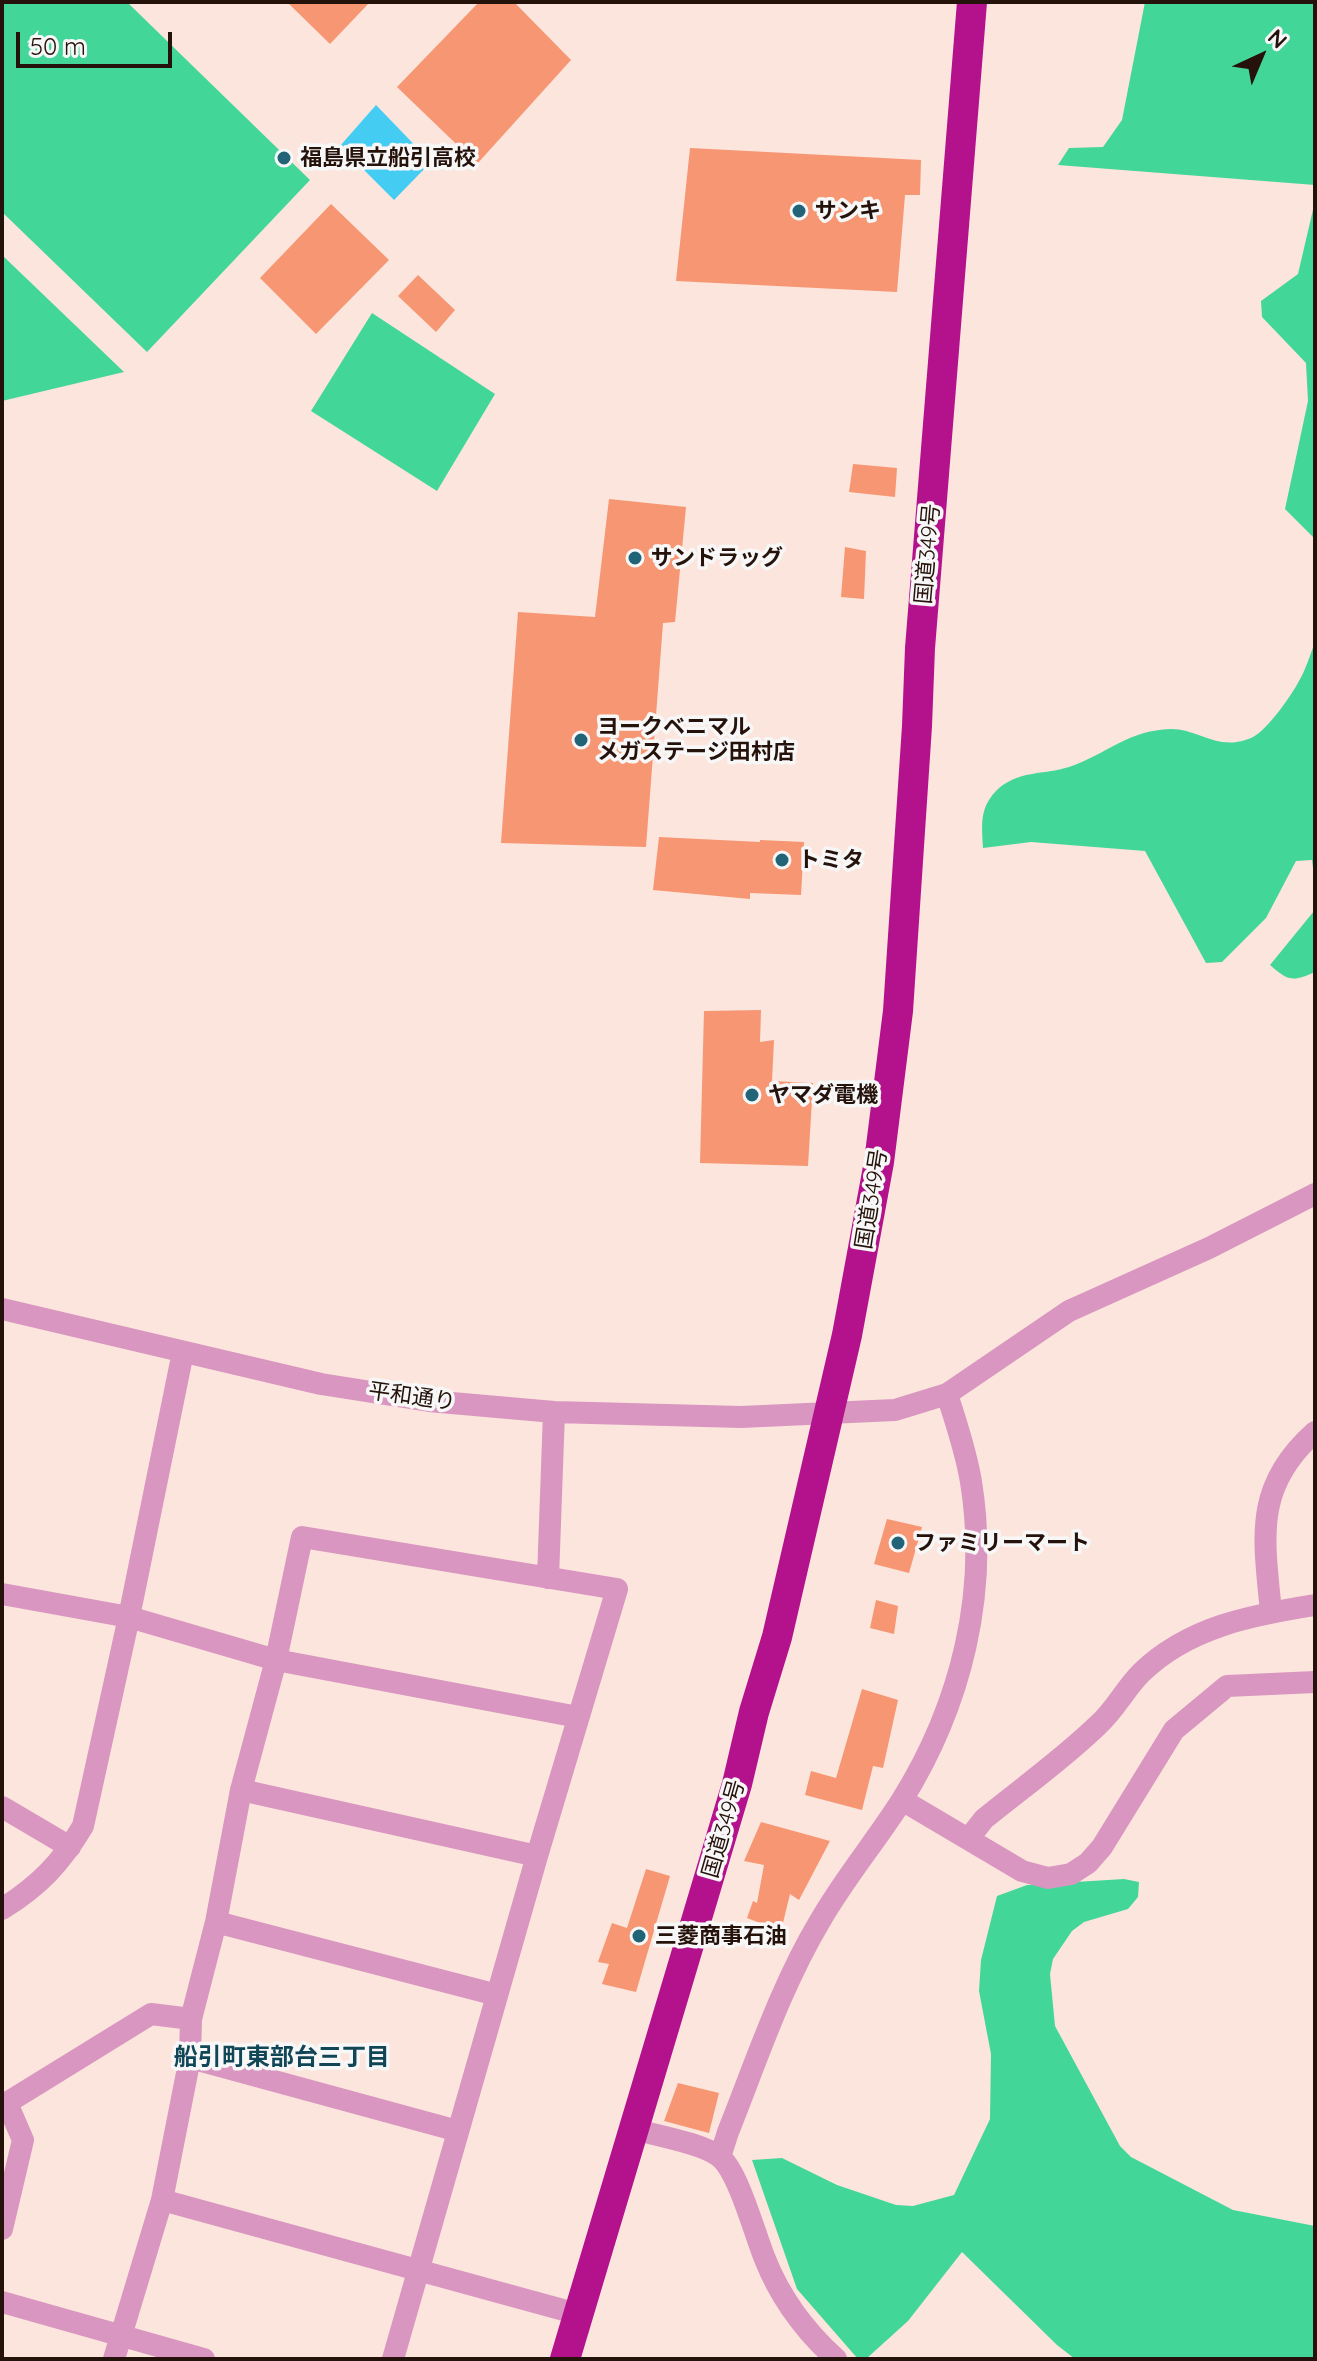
<!DOCTYPE html>
<meta charset="utf-8">
<style>
body{margin:0}
#map{position:relative;width:1317px;height:2361px;overflow:hidden;background:#fce5dc;font-family:Quicksand,sans-serif}
canvas{display:block}
.frame{position:absolute;inset:0;border:4px solid #25120b;pointer-events:none}
.north{position:absolute;left:1221px;top:16px;width:80px;height:80px;-webkit-text-stroke:6px #f7f7f7;paint-order:stroke;rotate:44deg;font-size:22px;font-weight:700;line-height:32px;text-align:center;color:#25120b}
.north::after{content:'';display:block;margin:auto;width:28px;height:36px;background:#25120b;clip-path:polygon(50% 0,100% 100%,50% 72%,0 100%)}
.scale{position:absolute;left:16px;top:32px;width:156px;height:36px;box-sizing:border-box;border:4px solid #25120b;border-top:0;padding-left:10px;font-size:24px;line-height:28px;white-space:nowrap;color:#25120b;-webkit-text-stroke:6px #f7f7f7;paint-order:stroke}
</style>
<div id="map">
<canvas width="1317" height="2361"></canvas>
<div class="frame"></div>
<div class="north">N</div>
<div class="scale">50 m</div>
</div>
<script>
const ctx = document.querySelector('canvas').getContext('2d');
ctx.lineJoin = 'round';
function paint(path, color) {
  ctx.fillStyle = color;
  ctx.fill(path, 'evenodd');
}
function strokePath(path, color, width, dash) {
  ctx.strokeStyle = color;
  ctx.lineWidth = width;
  ctx.lineCap = dash ? 'butt' : 'round';
  ctx.setLineDash(dash || []);
  ctx.stroke(path);
}
function drawText(font, color, halo, rows, align = 'center') {
  ctx.font = font + ' Quicksand,"Noto Sans JP",sans-serif';
  ctx.lineWidth = 7;
  ctx.setLineDash([]);
  ctx.textBaseline = 'middle';
  ctx.strokeStyle = halo;
  ctx.fillStyle = color;
  for (const [text, x, y, turn = 0] of rows) {
    ctx.save();
    ctx.translate(x, y);
    ctx.rotate((+turn || 0) * Math.PI / 180);
    ctx.textAlign = isNaN(turn) ? turn : align;
    if (halo) ctx.strokeText(text, 0, 0);
    ctx.fillText(text, 0, 0);
    ctx.restore();
  }
}
paint(new Path2D(`
 M 2,2 L 127,2 L 310,180 L 147,352 L 2,212 Z
 M 1145,2 L 1315,2 L 1315,185 L 1058,165 L 1069,148 L 1103,147 L 1122,120 Z
 M 1315,201 L 1315,539 L 1285,509 L 1308,401 L 1306,363 L 1262,317 L 1261,301 L 1298,274 Z
 M 2,255 L 124,372 L 2,401 Z
 M 372,313 L 495,394 L 437,491 L 311,411 Z
 M 1315,642 L 1315,884 L 1312,860 L 1296,861 L 1266,918 L 1222,962 L 1206,963 L 1145,851 L 1031,842 L 983,848 C 982,825 979,809 996,791 C 1017,770 1044,775 1069,767 C 1107,754 1128,730 1171,729 C 1200,729 1219,753 1253,737 C 1268,729 1291,696 1299,681 C 1306,669 1310,655 1315,642 Z
 M 1315,903 L 1315,972 C 1293,982 1288,981 1270,965 L 1314,911 Z
 M 1124,1879 L 1139,1882 L 1138,1897 L 1128,1909 L 1084,1922 L 1072,1931 L 1053,1959 L 1050,1974 L 1055,2026 L 1120,2146 L 1131,2157 L 1233,2210 L 1315,2226 L 1315,2359 L 1075,2359 L 1057,2345 L 962,2252 L 908,2321 L 866,2359 L 858,2359 L 797,2289 L 752,2160 L 782,2158 L 837,2185 L 896,2205 L 913,2206 L 954,2195 L 990,2119 L 991,2054 L 979,1991 L 981,1960 L 997,1896 L 1027,1885 Z`), '#43d699');
paint(new Path2D(`
 M 376,105 L 431,162 L 394,200 L 340,146 Z`), '#44ccf3');
paint(new Path2D(`
 M 287,2 L 370,2 L 330,44 Z
 M 479,2 L 514,2 L 571,60 L 477,164 L 397,87 Z
 M 690,148 L 921,160 L 920,195 L 905,195 L 897,292 L 676,281 Z
 M 331,204 L 389,260 L 316,334 L 260,278 Z
 M 418,275 L 455,310 L 436,332 L 398,296 Z
 M 853,464 L 897,468 L 895,497 L 849,492 Z
 M 609,499 L 686,507 L 675,622 L 663,623 L 646,847 L 501,843 L 518,612 L 595,617 Z
 M 845,547 L 866,551 L 864,599 L 841,597 Z
 M 659,837 L 760,842 L 760,840 L 804,842 L 801,895 L 750,893 L 750,899 L 653,890 Z
 M 761,1010 L 760,1042 L 774,1040 L 772,1081 L 813,1083 L 808,1166 L 700,1163 L 704,1011 Z
 M 887,1519 L 922,1527 L 909,1573 L 874,1564 Z
 M 876,1600 L 898,1606 L 894,1634 L 870,1628 Z
 M 862,1689 L 898,1700 L 883,1768 L 873,1766 L 862,1810 L 805,1795 L 811,1771 L 836,1778 Z
 M 761,1822 L 830,1841 L 799,1900 L 790,1894 L 781,1931 L 747,1918 L 753,1901 L 757,1903 L 764,1865 L 744,1861 Z
 M 646,1869 L 670,1876 L 636,1992 L 602,1984 L 609,1964 L 598,1962 L 612,1923 L 627,1928 Z
 M 678,2083 L 719,2093 L 709,2133 L 664,2121 Z`), '#f69672');
strokePath(new Path2D(`
 M 2,1309 L 321,1384 L 429,1401 L 554,1412 L 741,1417 L 895,1410 L 947,1394 L 1069,1311 L 1209,1248 L 1315,1194
 M 548,1578 L 554,1412
 M 2,1594 L 129,1617 L 276,1660 L 578,1717
 M 1271,1612 C 1264,1538 1253,1487 1315,1432
 M 241,1790 L 537,1856
 M 902,1800 L 1022,1871 L 1048,1878 L 1071,1874 L 1088,1863 L 1102,1847 L 1174,1730 L 1227,1686 L 1315,1682
 M 2,1807 L 70,1847
 M 969,1838 L 984,1819 C 1022,1788 1063,1759 1098,1725 C 1115,1710 1125,1689 1141,1673 C 1188,1627 1252,1615 1315,1605
 M 2,1909 C 39,1886 61,1863 83,1826 L 129,1617 L 183,1352
 M 216,1922 L 497,1995
 M 190,2058 L 458,2131
 M 2,2106 L 151,2014 L 191,2019
 M 633,2129 C 654,2135 706,2144 721,2158 C 739,2174 755,2235 765,2259 C 780,2297 806,2332 836,2359
 M 720,2157 L 728,2132 C 756,2062 781,1986 820,1921 C 844,1879 876,1841 902,1800 C 961,1705 989,1593 971,1482 C 966,1451 956,1423 947,1394
 M 162,2200 L 578,2314
 M 2,2229 L 23,2140 L 7,2103
 M 2,2302 L 204,2359
 M 114,2359 L 162,2200 L 190,2058 L 191,2019 L 216,1922 L 241,1790 L 276,1660 L 302,1537 L 617,1589 L 537,1856 L 393,2359`), '#d996c0', 22);
strokePath(new Path2D(`
 M 565,2359 L 737,1784 L 754,1712 L 777,1637 L 847,1335 L 879,1162 L 898,1011 L 917,726 L 920,648 L 972,2`), '#b4128d', 30);
for (const [x, y, r, color] of [
 [284,158,8,"#216377"],
 [799,211,8,"#216377"],
 [635,558,8,"#216377"],
 [581,740,8,"#216377"],
 [782,860,8,"#216377"],
 [752,1095,8,"#216377"],
 [898,1543,8,"#216377"],
 [639,1936,8,"#216377"]
]) {
  const dot = new Path2D();
  dot.arc(x, y, r, 0, 2 * Math.PI);
  ctx.fillStyle = color;
  ctx.fill(dot);
  strokePath(dot, '#f7f7f7', 3);
}
drawText('bold 22px', '#25120b', '#f7f7f7', [
 ["福島県立船引高校",300,158],
 ["サンキ",815,211],
 ["サンドラッグ",651,558],
 ["ヨークベニマル",597,727],
 ["メガステージ田村店",597,752],
 ["トミタ",798,860],
 ["ヤマダ電機",768,1095],
 ["ファミリーマート",914,1543],
 ["三菱商事石油",655,1936]
], 'left');
drawText('22px', '#25120b', '#f7f7f7', [
 ["国道349号",928,554,-85],
 ["国道349号",872,1199,-81],
 ["平和通り",412,1397,8],
 ["国道349号",724,1829,-74]
]);
drawText('bold 24px', '#104656', '#f7f7f7', [
 ["船引町東部台三丁目",282,2058]
]);
</script>
